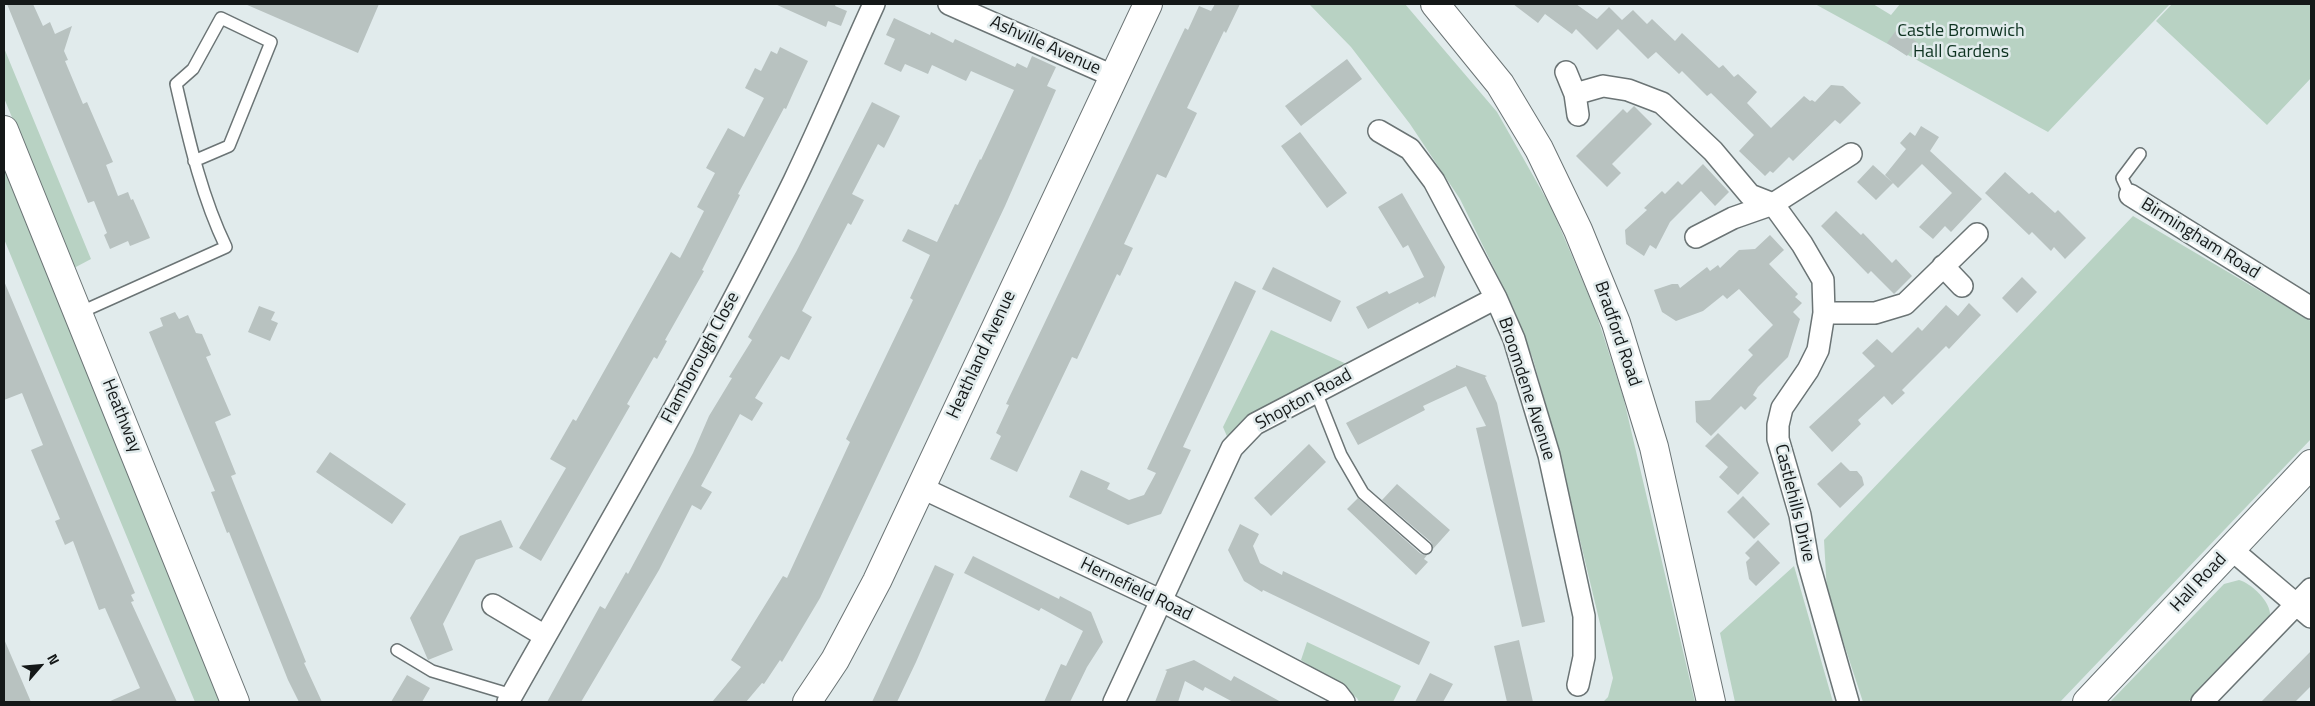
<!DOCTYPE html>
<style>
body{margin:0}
#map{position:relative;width:2315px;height:706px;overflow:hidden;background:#e1ebec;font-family:"Titillium Web",sans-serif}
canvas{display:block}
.frame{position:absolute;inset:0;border:5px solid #141818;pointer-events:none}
.north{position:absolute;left:15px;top:641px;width:50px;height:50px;-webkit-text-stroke:4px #e1ebec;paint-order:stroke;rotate:63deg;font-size:14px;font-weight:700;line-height:20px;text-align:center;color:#141818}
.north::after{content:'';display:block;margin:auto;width:18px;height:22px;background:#141818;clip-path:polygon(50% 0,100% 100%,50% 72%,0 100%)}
</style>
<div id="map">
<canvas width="2315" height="706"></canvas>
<div class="frame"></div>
<div class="north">N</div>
</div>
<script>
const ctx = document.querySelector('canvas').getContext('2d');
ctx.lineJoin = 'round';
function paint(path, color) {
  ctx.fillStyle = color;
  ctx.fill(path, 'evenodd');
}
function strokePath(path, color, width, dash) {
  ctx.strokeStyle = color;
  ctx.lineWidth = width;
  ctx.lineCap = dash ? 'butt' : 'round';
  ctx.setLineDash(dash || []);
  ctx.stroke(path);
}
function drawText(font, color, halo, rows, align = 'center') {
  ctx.font = font + ' "Titillium Web",sans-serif';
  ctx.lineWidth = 5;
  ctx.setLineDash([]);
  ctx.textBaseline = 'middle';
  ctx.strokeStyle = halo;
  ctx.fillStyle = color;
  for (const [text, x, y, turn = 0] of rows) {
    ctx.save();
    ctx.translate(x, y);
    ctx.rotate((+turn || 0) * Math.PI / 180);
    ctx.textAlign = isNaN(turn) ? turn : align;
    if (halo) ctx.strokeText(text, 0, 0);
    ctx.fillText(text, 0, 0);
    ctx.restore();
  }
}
paint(new Path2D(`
 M 1309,4 L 1405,4 L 1497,112 L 1552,209 L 1595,310 L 1623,396 L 1695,702 L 1603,702 L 1608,697 L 1613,678 L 1558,448 L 1533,359 L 1513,307 L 1460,199 L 1410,124 L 1351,47 Z
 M 1815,4 L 1873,4 L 1891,15 L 1900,4 L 2170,4 L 2048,132 Z
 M 2172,4 L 2311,4 L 2311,78 L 2267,125 L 2156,21 Z
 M 4,48 L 91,259 L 74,268 L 4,98 Z
 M 4,168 L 224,702 L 195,702 L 4,239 Z
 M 2133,216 L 2311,321 L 2311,439 L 2060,702 L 1863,702 L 1827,592 L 1824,540 Z
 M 1271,330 L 1360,370 L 1232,448 L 1223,427 Z
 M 1794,566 L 1833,702 L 1735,702 L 1720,633 Z
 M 2239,580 C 2251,583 2271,602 2270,615 L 2188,702 L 2110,702 L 2224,584 Z
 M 1307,642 L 1401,686 L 1393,702 L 1359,702 L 1357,698 L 1301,660 Z`), '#b8d2c3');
paint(new Path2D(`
 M 7,4 L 33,4 L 43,26 L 50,22 L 55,34 L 72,26 L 64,51 L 68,60 L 65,61 L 83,104 L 87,102 L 113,162 L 106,165 L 118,196 L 128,192 L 131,200 L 133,199 L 150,238 L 130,246 L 128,241 L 110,249 L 104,235 L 107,233 L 94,201 L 88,203 Z
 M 245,4 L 379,4 L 358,53 Z
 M 775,4 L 836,4 L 835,6 L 847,11 L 841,26 L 828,21 L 826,27 Z
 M 1215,4 L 1240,4 L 1226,33 L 1224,31 L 1187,108 L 1197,113 L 1166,178 L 1157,174 L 1124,244 L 1133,248 L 1120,276 L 1117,274 L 1077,359 L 1072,357 L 1017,472 L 990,459 L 1001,436 L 996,433 L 1009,405 L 1006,404 L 1185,28 L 1188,30 L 1199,6 L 1211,11 Z
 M 1513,4 L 1576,4 L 1597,19 L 1609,7 L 1622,20 L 1633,10 L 1647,24 L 1652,19 L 1675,41 L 1682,33 L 1719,68 L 1723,65 L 1734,77 L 1738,74 L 1757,92 L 1747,103 L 1771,128 L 1804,96 L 1810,101 L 1812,100 L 1815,102 L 1831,85 L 1843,86 L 1861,103 L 1840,124 L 1835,120 L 1793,161 L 1789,157 L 1773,173 L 1770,171 L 1765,176 L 1739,151 L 1754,135 L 1711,93 L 1707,96 L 1682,71 L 1679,74 L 1656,52 L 1648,59 L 1618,29 L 1597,50 L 1576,29 L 1572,34 L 1545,14 L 1538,23 Z
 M 894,18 L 930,35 L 931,32 L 953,43 L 955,39 L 1015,67 L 1017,63 L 1027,68 L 1032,56 L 1056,67 L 1047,86 L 1056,90 L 1005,206 L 820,598 L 782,662 L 780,660 L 764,684 L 762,683 L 746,702 L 712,702 L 741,667 L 731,660 L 783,576 L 787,578 L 850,442 L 846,439 L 913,300 L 910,298 L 930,255 L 902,241 L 908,229 L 937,242 L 955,204 L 958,205 L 980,159 L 981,160 L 1014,90 L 971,71 L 966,81 L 932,65 L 928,74 L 905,64 L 901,72 L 884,64 L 895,39 L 886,35 Z
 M 1897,29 L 1917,42 L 1907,56 L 1887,43 Z
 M 780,47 L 808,61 L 794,91 L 786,109 L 784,108 L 738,194 L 740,195 L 702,270 L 704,271 L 665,340 L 667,341 L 657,359 L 654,357 L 627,404 L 630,406 L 541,561 L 519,548 L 566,468 L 550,459 L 573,419 L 576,421 L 671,252 L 680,258 L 704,211 L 697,207 L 715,173 L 706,168 L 728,128 L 744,137 L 764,98 L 745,88 L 755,68 L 761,71 L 771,51 L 777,54 Z
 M 1347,59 L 1362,79 L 1301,126 L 1285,106 Z
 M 872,102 L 900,116 L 884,148 L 878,144 L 852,194 L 864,200 L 851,225 L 848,223 L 802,311 L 812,317 L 789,360 L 781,356 L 755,398 L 763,403 L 752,421 L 740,414 L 701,486 L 712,492 L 701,510 L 692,505 L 659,570 L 581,702 L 547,702 L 600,606 L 605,609 L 626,572 L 628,574 L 693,453 L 709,416 L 732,378 L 729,377 L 752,340 L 748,337 L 796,252 Z
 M 1634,106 L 1652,124 L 1612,164 L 1621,173 L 1607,187 L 1576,156 L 1623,109 L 1627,113 Z
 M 1921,126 L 1939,137 L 1930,151 L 1982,199 L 1951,232 L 1945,226 L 1933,239 L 1919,227 L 1952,193 L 1922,164 L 1898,188 L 1885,175 L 1906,149 L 1900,143 L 1910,132 L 1915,136 Z
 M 1300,132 L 1347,193 L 1327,208 L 1281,146 Z
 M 1703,164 L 1729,192 L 1715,206 L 1701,191 L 1670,222 L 1656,249 L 1650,245 L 1644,256 L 1626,244 L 1625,230 L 1647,210 L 1644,208 L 1662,191 L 1665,194 L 1678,181 L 1682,185 Z
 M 1873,165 L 1893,183 L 1876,200 L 1857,182 Z
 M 2005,172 L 2029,194 L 2032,192 L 2055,213 L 2058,210 L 2086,238 L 2065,259 L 2054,247 L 2051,251 L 2032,232 L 2029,235 L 1985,193 Z
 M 1402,193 L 1445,267 L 1435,298 L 1434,296 L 1419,304 L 1418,302 L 1368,329 L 1356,307 L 1387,291 L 1389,294 L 1424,277 L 1408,245 L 1403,248 L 1378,207 Z
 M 1836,211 L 1861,235 L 1863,233 L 1892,263 L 1896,259 L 1912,276 L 1894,294 L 1871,271 L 1868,274 L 1821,226 Z
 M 1770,235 L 1784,250 L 1769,264 L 1798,294 L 1795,297 L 1802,303 L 1793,312 L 1800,319 L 1788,357 L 1758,387 L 1753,395 L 1757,398 L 1745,410 L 1741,406 L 1711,436 L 1696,422 L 1695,401 L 1710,400 L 1753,355 L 1748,350 L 1773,325 L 1739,289 L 1727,299 L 1723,295 L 1703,311 L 1676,321 L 1662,312 L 1654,290 L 1672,284 L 1678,284 L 1680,288 L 1707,267 L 1710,271 L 1718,265 L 1720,268 L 1739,250 L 1755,249 Z
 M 1273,267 L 1341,301 L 1331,322 L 1262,289 Z
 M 2022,277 L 2037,292 L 2017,313 L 2002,298 Z
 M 4,281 L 135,593 L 131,595 L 134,601 L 131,602 L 177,702 L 108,702 L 140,688 L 105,608 L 99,610 L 73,541 L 65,545 L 55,521 L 60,519 L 31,450 L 43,445 L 22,393 L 4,400 Z
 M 1235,281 L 1256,291 L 1183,447 L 1191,450 L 1161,514 L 1128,525 L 1069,497 L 1081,470 L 1110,483 L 1107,489 L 1129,500 L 1144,495 L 1156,473 L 1147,469 Z
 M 1969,303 L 1981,315 L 1949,349 L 1946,346 L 1902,390 L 1905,393 L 1892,405 L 1884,396 L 1858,420 L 1861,424 L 1832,452 L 1809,427 L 1875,366 L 1862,353 L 1877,339 L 1892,353 L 1918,327 L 1922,331 L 1946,305 L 1958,316 Z
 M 259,306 L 275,312 L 271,320 L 278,323 L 270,341 L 248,332 Z
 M 175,312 L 179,319 L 188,315 L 196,333 L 202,334 L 211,355 L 206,357 L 231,415 L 215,422 L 236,474 L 231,476 L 306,662 L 304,663 L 322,702 L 299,702 L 288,680 L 229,532 L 227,533 L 211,492 L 215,491 L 149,332 L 163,326 L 160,318 Z
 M 1456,365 L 1487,376 L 1485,377 L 1497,403 L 1545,622 L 1522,627 L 1476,428 L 1486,426 L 1466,386 L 1423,406 L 1425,410 L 1358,445 L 1346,423 L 1456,367 Z
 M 1718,433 L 1759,473 L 1738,495 L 1719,477 L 1728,467 L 1705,446 Z
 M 1309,444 L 1326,462 L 1271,516 L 1254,498 Z
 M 330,452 L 406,504 L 392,524 L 316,472 Z
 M 1841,462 L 1850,471 L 1857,471 L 1862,477 L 1864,485 L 1840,508 L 1817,484 Z
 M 1397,484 L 1450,530 L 1433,549 L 1431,542 L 1382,500 Z
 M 1743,496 L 1770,524 L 1754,539 L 1727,512 Z
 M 1358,498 L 1421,554 L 1427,555 L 1424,559 L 1428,562 L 1416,575 L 1347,509 Z
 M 501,520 L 513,547 L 476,560 L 443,624 L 453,650 L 428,660 L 410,618 L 460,536 Z
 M 1240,524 L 1259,534 L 1253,546 L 1260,563 L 1282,575 L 1283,571 L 1430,642 L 1419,665 L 1263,590 L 1262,592 L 1244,581 L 1228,550 Z
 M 1758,540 L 1780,563 L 1756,586 L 1749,579 L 1746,562 L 1750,558 L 1745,553 Z
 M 973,556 L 1059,599 L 1060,596 L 1091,612 L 1103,642 L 1087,667 L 1070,702 L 1044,702 L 1061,664 L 1066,666 L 1083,631 L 1041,608 L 1039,611 L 964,573 Z
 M 935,565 L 954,574 L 916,662 L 897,702 L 872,702 Z
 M 4,639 L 31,702 L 4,702 Z
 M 1519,640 L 1533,702 L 1507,702 L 1494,646 Z
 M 2311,651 L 2311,686 L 2295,702 L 2261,702 Z
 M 1194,660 L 1231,681 L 1234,676 L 1281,702 L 1233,702 L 1205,687 L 1203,691 L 1185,681 L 1178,702 L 1155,702 L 1167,671 L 1165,670 Z
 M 1430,673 L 1453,684 L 1443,702 L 1415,702 Z
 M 407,675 L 430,688 L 422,702 L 391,702 Z`), '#b8c2c0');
const lane = new Path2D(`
 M 2130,195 L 2122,178 L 2140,154
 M 79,313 L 226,247 C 201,195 189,140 176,84 L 193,69 L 221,18 L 271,42 L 229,146 L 194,161
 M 1316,392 L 1341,455 L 1363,493 L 1426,548
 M 397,650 L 432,671 L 512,695`);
const street = new Path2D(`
 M 949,4 L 1113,76
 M 1566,72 L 1575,94 L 1578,115
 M 1575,94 L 1603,86 L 1628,90 L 1662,103 L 1713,151 L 1750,195 L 1773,204 L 1802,244 L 1823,280 L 1824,313 L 1818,350 L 1808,370 L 1782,408 L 1778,425 L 1778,439 L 1800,515 L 1808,561 L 1848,702
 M 1379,131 L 1410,149 L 1434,181 L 1496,298 L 1514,339 L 1549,455 L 1584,616 L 1584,657 L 1578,685
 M 2130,195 L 2311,308
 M 1696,237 L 1733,218 L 1773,204 L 1851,154
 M 1943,266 L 1962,286
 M 1824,313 L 1875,313 L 1905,304 L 1977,234
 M 920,487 L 1160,600 L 1337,693 L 1344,702
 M 2231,549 L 2311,617
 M 493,605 L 545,636
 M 508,702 C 605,530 707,359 794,181 C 822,123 847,63 874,4
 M 1114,702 L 1232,448 L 1255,424 L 1496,298
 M 2202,702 L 2311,589`);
const secondary = new Path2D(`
 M 1435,4 L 1500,84 L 1539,149 L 1578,230 L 1616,323 L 1654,447 L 1711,702
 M 4,130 L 235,702
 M 807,702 L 835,660 L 877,581 L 1148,4
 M 2087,702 L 2311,464`);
strokePath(lane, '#6b7475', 14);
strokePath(street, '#6b7475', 24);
strokePath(secondary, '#6b7475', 30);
strokePath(lane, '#fff', 11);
strokePath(street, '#fff', 21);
strokePath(secondary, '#fff', 28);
drawText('18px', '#0d3220', '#e1ebec', [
 ["Castle Bromwich",1961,32],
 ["Hall Gardens",1961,53]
]);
drawText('18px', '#141818', '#e1ebec', [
 ["Ashville Avenue",1045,46,24],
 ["Birmingham Road",2200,239,32],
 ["Bradford Road",1617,334,71],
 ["Heathland Avenue",982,355,-65],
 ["Flamborough Close",701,358,-62],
 ["Broomdene Avenue",1526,389,72],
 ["Shopton Road",1304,400,-29],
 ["Heathway",121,416,68],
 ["Castlehills Drive",1794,503,76],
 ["Hall Road",2199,583,-47],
 ["Hernefield Road",1136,590,26]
]);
</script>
